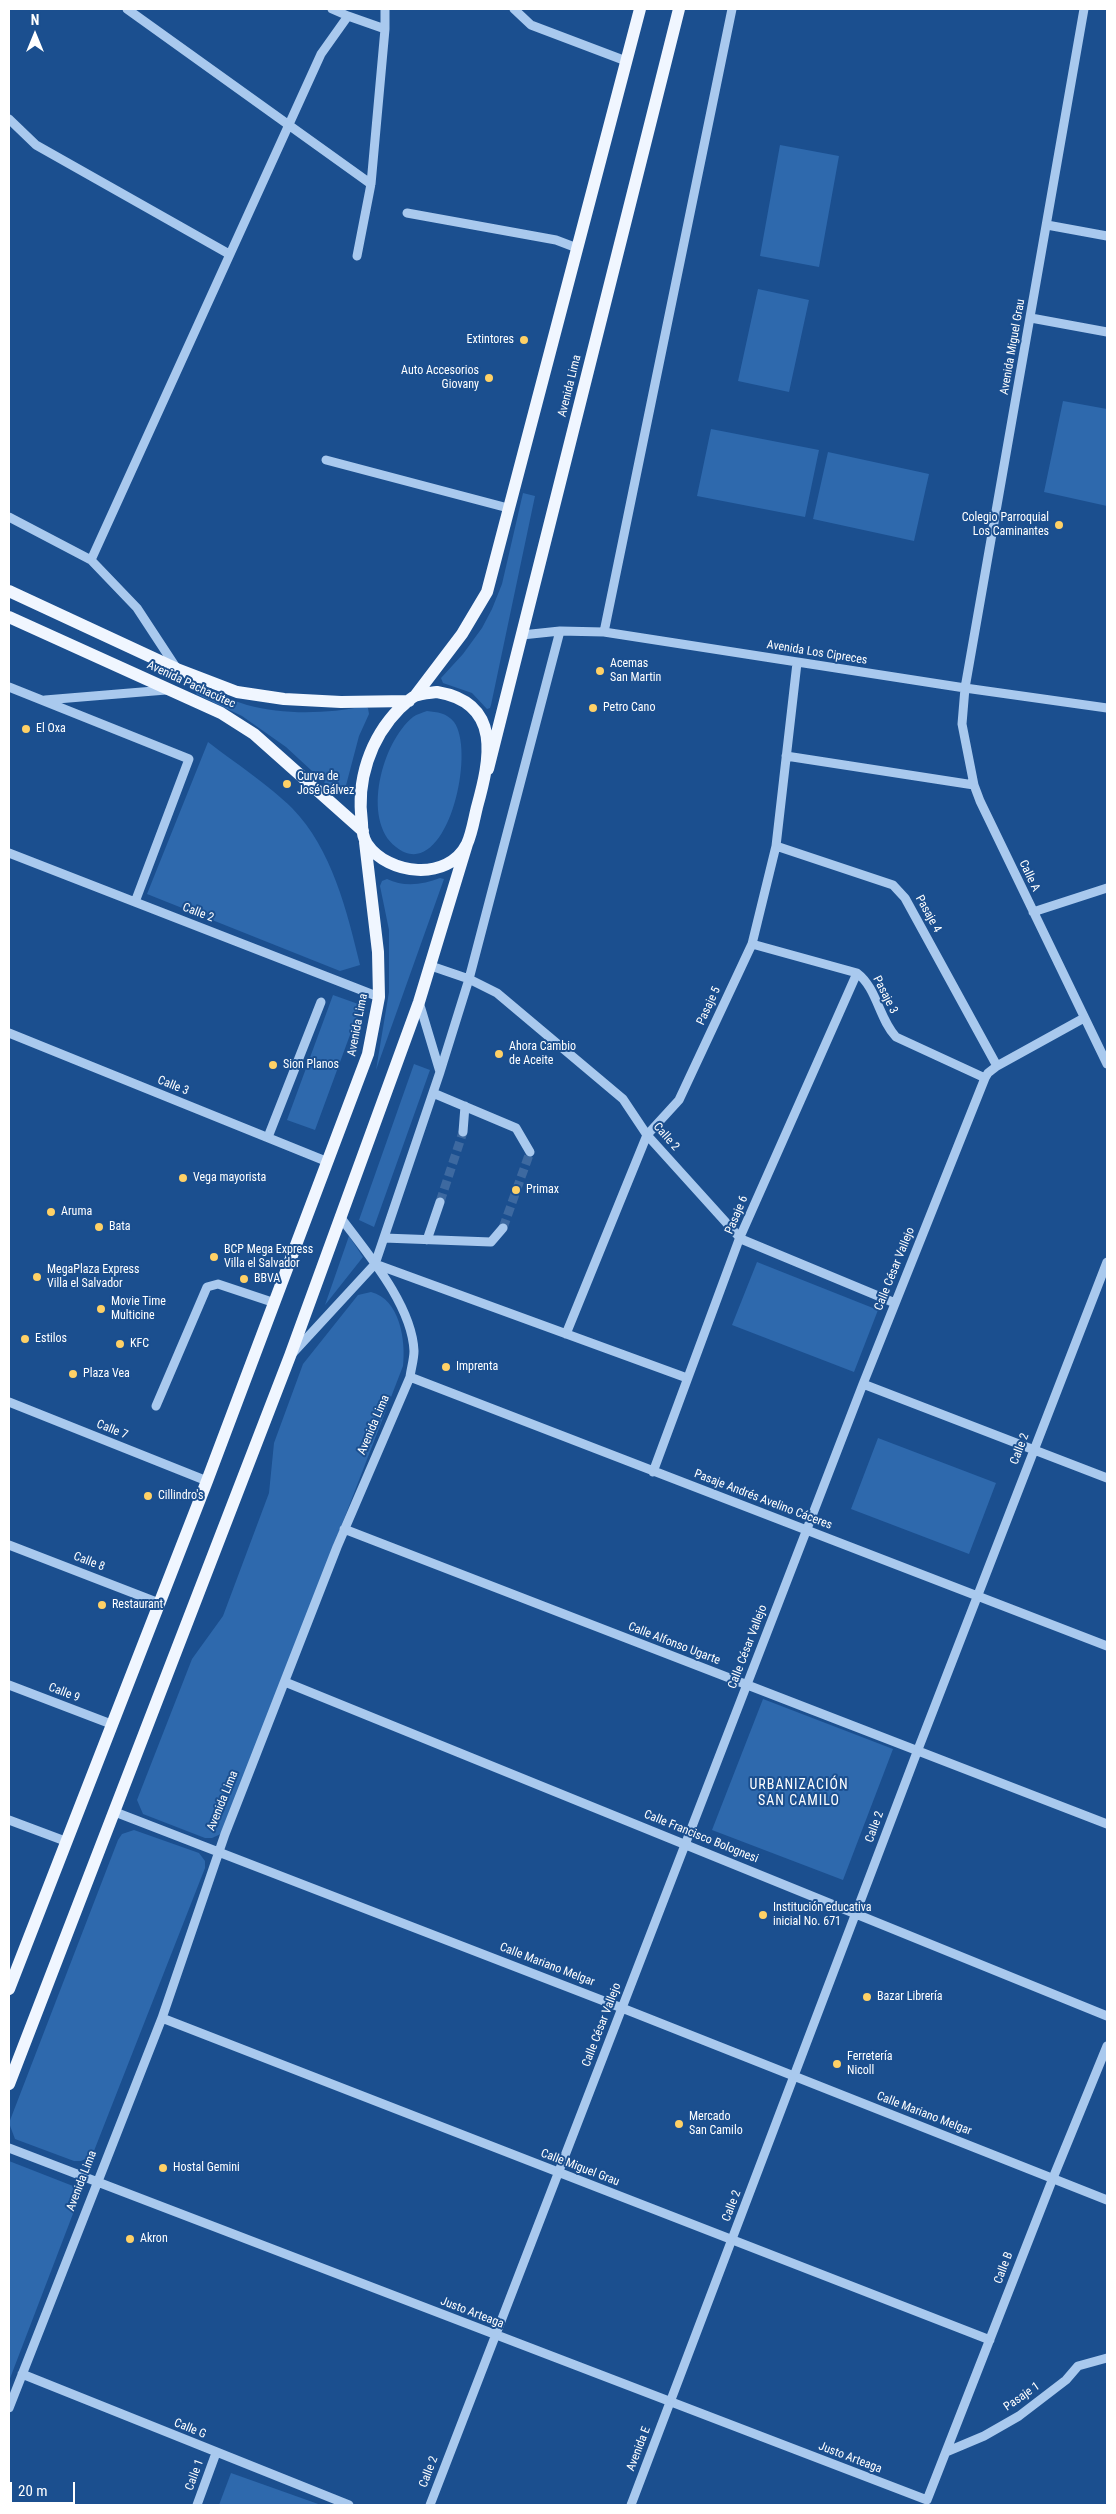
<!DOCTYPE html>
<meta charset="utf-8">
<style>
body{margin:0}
#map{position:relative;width:1116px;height:2514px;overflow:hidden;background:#1b4f8f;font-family:"Roboto Condensed",sans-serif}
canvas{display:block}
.frame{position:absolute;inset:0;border:10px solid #fff;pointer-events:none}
.north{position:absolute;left:10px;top:10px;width:50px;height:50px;-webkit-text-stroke:4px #1b4f8f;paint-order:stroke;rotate:0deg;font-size:14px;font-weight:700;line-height:20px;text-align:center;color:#fff}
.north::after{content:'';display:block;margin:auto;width:18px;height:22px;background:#fff;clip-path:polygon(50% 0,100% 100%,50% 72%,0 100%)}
.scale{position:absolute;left:10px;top:2482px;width:65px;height:22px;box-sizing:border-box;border:2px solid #fff;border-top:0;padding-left:6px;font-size:15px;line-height:18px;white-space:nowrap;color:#fff;-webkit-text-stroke:4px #1b4f8f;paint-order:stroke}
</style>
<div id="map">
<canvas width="1116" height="2514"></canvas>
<div class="frame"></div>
<div class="north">N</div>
<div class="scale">20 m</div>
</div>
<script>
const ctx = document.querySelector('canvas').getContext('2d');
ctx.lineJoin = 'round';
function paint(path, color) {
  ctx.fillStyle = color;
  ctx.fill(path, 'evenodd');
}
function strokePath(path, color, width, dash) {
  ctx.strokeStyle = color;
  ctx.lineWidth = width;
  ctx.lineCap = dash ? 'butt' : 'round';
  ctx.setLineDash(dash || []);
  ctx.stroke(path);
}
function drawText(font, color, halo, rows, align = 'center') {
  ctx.font = font + ' "Roboto Condensed",sans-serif';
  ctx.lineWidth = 4;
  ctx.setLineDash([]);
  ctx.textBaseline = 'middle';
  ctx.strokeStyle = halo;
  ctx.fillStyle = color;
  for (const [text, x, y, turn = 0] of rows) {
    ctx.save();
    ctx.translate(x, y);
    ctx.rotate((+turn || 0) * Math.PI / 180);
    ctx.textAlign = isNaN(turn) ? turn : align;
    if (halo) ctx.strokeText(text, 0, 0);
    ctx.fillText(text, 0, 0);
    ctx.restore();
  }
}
paint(new Path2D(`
 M 780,145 L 839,156 L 819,267 L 760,256 Z
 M 758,289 L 809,300 L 789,392 L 738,381 Z
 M 1063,401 L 1107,409 L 1107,506 L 1044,492 Z
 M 711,429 L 819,450 L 805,517 L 697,496 Z
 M 828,452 L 929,474 L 914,541 L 813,519 Z
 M 523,493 L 535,496 L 491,705 L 490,708 L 487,709 L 472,693 L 443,683 L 441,678 L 463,654 L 482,628 L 492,609 L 502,584 Z
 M 200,687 C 215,693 231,700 247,705 C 284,715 327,714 365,706 L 368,708 L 369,714 L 359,736 L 344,793 L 338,795 L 286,747 L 242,716 L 196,694 Z
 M 427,711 C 437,712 447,713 454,722 C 477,754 445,886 396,847 C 361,820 382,742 413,717 C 417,714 422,713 427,711 Z
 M 208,742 C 234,762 270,786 292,808 C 332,849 347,911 360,965 L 340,971 L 147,894 Z
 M 440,878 L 444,879 L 376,1070 L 389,992 L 389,930 L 380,886 L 382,881 L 387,879 C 403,887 423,885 440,878 Z
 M 333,995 L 361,1005 L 315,1130 L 287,1120 Z
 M 414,1064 L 430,1070 L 374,1227 L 359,1220 Z
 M 349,1236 L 363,1257 L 325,1305 Z
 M 757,1262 L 878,1310 L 854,1372 L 732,1325 Z
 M 371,1292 C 400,1299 406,1341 403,1366 L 223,1833 L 212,1838 L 205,1838 L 143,1814 L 137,1800 L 192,1659 L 223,1616 L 269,1493 L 274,1443 L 303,1364 L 358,1295 Z
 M 878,1438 L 996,1483 L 969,1554 L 851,1509 Z
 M 763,1699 L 893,1749 L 843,1880 L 712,1830 Z
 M 134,1830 L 199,1853 L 205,1861 L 205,1868 L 92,2156 L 81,2161 L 74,2161 L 15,2139 L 9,2123 L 118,1840 L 122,1834 Z
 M 9,2161 L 73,2186 L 79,2198 L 9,2381 Z
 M 231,2473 L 321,2505 L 219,2505 Z`), '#2e69ad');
strokePath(new Path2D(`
 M 440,1202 L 463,1132
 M 503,1228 L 530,1152`), '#3d69a0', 9, [9, 4.5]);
strokePath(new Path2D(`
 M 127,9 L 371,184
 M 332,9 L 348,16
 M 514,9 L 531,25 L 626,61
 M 1084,9 L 965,688 L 962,724 L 974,785 L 980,801 L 1107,1064
 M 9,119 L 36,145 L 229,254
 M 407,213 L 556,240 L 577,248
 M 1047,225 L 1107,236
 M 357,256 L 371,184 L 385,29 L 385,9
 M 1031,318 L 1107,332
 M 326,460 L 508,508
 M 9,517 L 91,560 L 137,608 L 177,669
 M 91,560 L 321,54 L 348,16 L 385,29
 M 604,632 L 732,9
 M 522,635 L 560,631 L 604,632 L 965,688 L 1107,708
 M 9,687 L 189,759 L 135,902
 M 45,700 L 166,690
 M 786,756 L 974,785
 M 776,846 L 893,885 L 905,898 L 997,1066
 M 9,853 L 379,997
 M 1033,912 L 1107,888
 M 752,944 L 857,973 C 877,988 879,1019 896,1037 L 985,1078
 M 431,966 L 469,979 L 497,993 L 623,1099 L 647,1135 L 741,1239 L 895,1303
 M 419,1002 L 440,1072
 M 9,1033 L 328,1162
 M 433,1093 L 516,1128 L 530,1152
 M 463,1132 L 465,1106
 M 268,1137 L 321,1002
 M 384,1238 L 491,1242 L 503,1228
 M 427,1240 L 440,1202
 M 375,1264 L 687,1378
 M 566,1334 L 647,1135 L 679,1100 L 752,944 L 776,846 L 797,663
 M 292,1354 L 375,1264 L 440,1072 L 469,979 L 560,631
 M 410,1377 L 1107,1646
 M 863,1384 L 1107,1478
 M 9,1402 L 207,1481
 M 156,1406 L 207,1287 L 218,1284 L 275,1303
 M 653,1472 L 740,1237 L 857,973
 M 344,1529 L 1107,1824
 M 9,1545 L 159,1603
 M 285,1682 L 1107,2016
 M 9,1685 L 111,1724
 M 115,1812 L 622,2008 L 1107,2200
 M 9,1820 L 65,1841
 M 162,2018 L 990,2340
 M 9,2148 L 927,2500
 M 22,2374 L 349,2505
 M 9,2408 L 162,2018 L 225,1834 L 337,1547 L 410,1377 C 411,1369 414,1359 414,1351 C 412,1305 367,1253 341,1218
 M 946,2452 L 984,2436 L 1019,2416 L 1066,2380 L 1078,2366 L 1107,2358
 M 927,2500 L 1053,2178 L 1107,2046
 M 197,2505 L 216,2453
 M 430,2505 L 863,1384 L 985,1078 L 988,1073 L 997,1066 L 1084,1018
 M 631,2505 L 917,1752 L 1107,1262`), '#a9c9ee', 9);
strokePath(new Path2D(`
 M 9,591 L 177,669 L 237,692 L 284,699 L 341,702 L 409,701
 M 9,617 L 221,713 L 254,734 L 363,831
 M 437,692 C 503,703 490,760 477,807 C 474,819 472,833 467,844 C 448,882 388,875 367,844 C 363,838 362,830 362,823 C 356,781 370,738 400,708 C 405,704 409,699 415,696 C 421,693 430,693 437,692 Z
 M 415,696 L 462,634 L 487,592 L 640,9
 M 488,769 L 679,9
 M 9,1989 L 207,1481 L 368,1054 L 379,997 L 378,952 L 365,842
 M 9,2084 L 290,1356 L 419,1002 L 467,844`), '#f0f6ff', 12);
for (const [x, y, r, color] of [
 [524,340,5,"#ffd166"],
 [489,378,5,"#ffd166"],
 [1059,525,5,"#ffd166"],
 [600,671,5,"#ffd166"],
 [593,708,5,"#ffd166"],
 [26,729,5,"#ffd166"],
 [287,784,5,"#ffd166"],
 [499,1054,5,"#ffd166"],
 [273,1065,5,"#ffd166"],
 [183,1178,5,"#ffd166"],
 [516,1190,5,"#ffd166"],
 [51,1212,5,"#ffd166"],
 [99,1227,5,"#ffd166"],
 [214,1257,5,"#ffd166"],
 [37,1277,5,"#ffd166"],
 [244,1279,5,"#ffd166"],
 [101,1309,5,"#ffd166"],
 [25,1339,5,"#ffd166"],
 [120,1344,5,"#ffd166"],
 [446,1367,5,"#ffd166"],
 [73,1374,5,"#ffd166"],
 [148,1496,5,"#ffd166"],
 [102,1605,5,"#ffd166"],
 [763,1915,5,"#ffd166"],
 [867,1997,5,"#ffd166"],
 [837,2064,5,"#ffd166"],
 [679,2124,5,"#ffd166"],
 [163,2168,5,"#ffd166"],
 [130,2239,5,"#ffd166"]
]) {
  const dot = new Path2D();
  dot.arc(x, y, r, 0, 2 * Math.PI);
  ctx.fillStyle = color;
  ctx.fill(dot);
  strokePath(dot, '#1b4f8f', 2);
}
drawText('12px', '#fff', '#1b4f8f', [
 ["Extintores",514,340,"right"],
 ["Auto Accesorios",479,371,"right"],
 ["Giovany",479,385,"right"],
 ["Colegio Parroquial",1049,518,"right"],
 ["Los Caminantes",1049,532,"right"],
 ["Acemas",610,664],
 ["San Martin",610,678],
 ["Petro Cano",603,708],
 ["El Oxa",36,729],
 ["Curva de",297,777],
 ["José Gálvez",297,791],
 ["Ahora Cambio",509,1047],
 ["de Aceite",509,1061],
 ["Sion Planos",283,1065],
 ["Vega mayorista",193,1178],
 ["Primax",526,1190],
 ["Aruma",61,1212],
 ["Bata",109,1227],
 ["BCP Mega Express",224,1250],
 ["Villa el Salvador",224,1264],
 ["MegaPlaza Express",47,1270],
 ["Villa el Salvador",47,1284],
 ["BBVA",254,1279],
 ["Movie Time",111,1302],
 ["Multicine",111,1316],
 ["Estilos",35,1339],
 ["KFC",130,1344],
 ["Imprenta",456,1367],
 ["Plaza Vea",83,1374],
 ["Cillindro's",158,1496],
 ["Restaurant",112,1605],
 ["Institución educativa",773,1908],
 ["inicial No. 671",773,1922],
 ["Bazar Librería",877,1997],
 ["Ferretería",847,2057],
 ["Nicoll",847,2071],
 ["Mercado",689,2117],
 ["San Camilo",689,2131],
 ["Hostal Gemini",173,2168],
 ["Akron",140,2239]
], 'left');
drawText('12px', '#fff', '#1b4f8f', [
 ["Avenida Miguel Grau",1013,347,-80],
 ["Avenida Lima",570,386,-76],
 ["Avenida Los Cipreces",817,653,9],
 ["Avenida Pachacútec",191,685,25],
 ["Calle A",1029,876,65],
 ["Calle 2",198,913,21],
 ["Pasaje 4",928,914,61],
 ["Pasaje 3",885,995,63],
 ["Pasaje 5",709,1006,-65],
 ["Avenida Lima",358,1025,-79],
 ["Calle 3",173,1086,22],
 ["Calle 2",666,1137,49],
 ["Pasaje 6",737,1215,-67],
 ["Calle César Vallejo",895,1269,-68],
 ["Avenida Lima",374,1425,-67],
 ["Calle 7",112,1430,22],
 ["Calle 2",1020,1449,-69],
 ["Pasaje Andrés Avelino Cáceres",763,1500,21],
 ["Calle 8",89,1562,21],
 ["Calle Alfonso Ugarte",674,1644,21],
 ["Calle César Vallejo",748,1647,-69],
 ["Calle 9",64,1693,21],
 ["Avenida Lima",223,1801,-68],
 ["Calle 2",875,1827,-70],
 ["Calle Francisco Bolognesi",701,1837,22],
 ["Calle Mariano Melgar",547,1965,21],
 ["Calle César Vallejo",602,2025,-69],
 ["Calle Mariano Melgar",924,2114,21],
 ["Calle Miguel Grau",580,2168,21],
 ["Avenida Lima",82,2181,-69],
 ["Calle 2",732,2206,-69],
 ["Calle B",1004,2268,-69],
 ["Justo Arteaga",472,2313,21],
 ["Pasaje 1",1022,2397,-35],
 ["Calle G",190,2429,22],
 ["Avenida E",639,2449,-69],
 ["Justo Arteaga",850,2458,21],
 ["Calle 2",429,2472,-69],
 ["Calle 1",195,2475,-70]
]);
ctx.letterSpacing = '1px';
drawText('14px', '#fff', '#1b4f8f', [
 ["URBANIZACIÓN",799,1785],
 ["SAN CAMILO",799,1801]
]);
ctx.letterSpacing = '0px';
</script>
